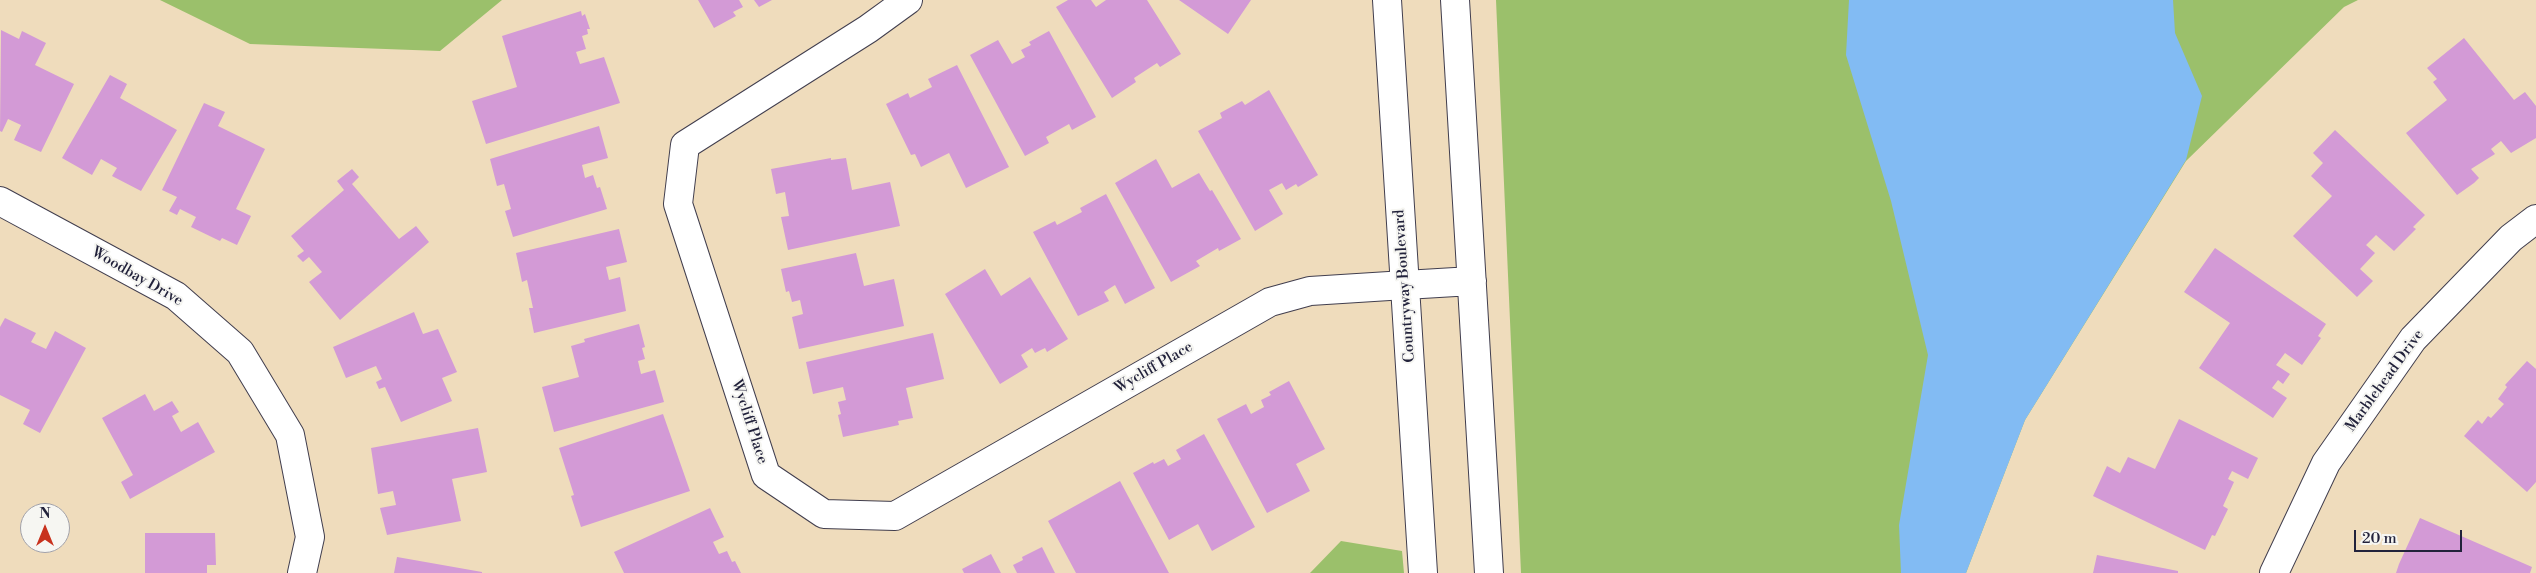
<!DOCTYPE html>
<style>
body{margin:0}
#map{position:relative;width:2536px;height:573px;overflow:hidden;background:#efdcbc;font-family:"Libre Bodoni",serif}
canvas{display:block}
.north{position:absolute;left:20px;top:503px;width:50px;height:50px;box-sizing:border-box;background:#f6f6f2;border:1px solid #a1a1a9;border-radius:50%;rotate:0deg;font-size:14px;font-weight:700;line-height:20px;text-align:center;color:#22223b}
.north::after{content:'';display:block;margin:auto;width:18px;height:22px;background:#c8321e;clip-path:polygon(50% 0,100% 100%,50% 72%,0 100%)}
.scale{position:absolute;left:2354px;top:530px;width:108px;height:22px;box-sizing:border-box;border:2px solid #22223b;border-top:0;padding-left:6px;font-size:15px;line-height:18px;white-space:nowrap;color:#22223b;-webkit-text-stroke:4px #f6f6f2;paint-order:stroke}
</style>
<div id="map">
<canvas width="2536" height="573"></canvas>
<div class="north">N</div>
<div class="scale">20 m</div>
</div>
<script>
const ctx = document.querySelector('canvas').getContext('2d');
ctx.lineJoin = 'round';
function paint(path, color) {
  ctx.fillStyle = color;
  ctx.fill(path, 'evenodd');
}
function strokePath(path, color, width, dash) {
  ctx.strokeStyle = color;
  ctx.lineWidth = width;
  ctx.lineCap = dash ? 'butt' : 'round';
  ctx.setLineDash(dash || []);
  ctx.stroke(path);
}
function drawText(font, color, halo, rows, align = 'center') {
  ctx.font = font + ' "Libre Bodoni",serif';
  ctx.lineWidth = 4;
  ctx.setLineDash([]);
  ctx.textBaseline = 'middle';
  ctx.strokeStyle = halo;
  ctx.fillStyle = color;
  for (const [text, x, y, turn = 0] of rows) {
    ctx.save();
    ctx.translate(x, y);
    ctx.rotate((+turn || 0) * Math.PI / 180);
    ctx.textAlign = isNaN(turn) ? turn : align;
    if (halo) ctx.strokeText(text, 0, 0);
    ctx.fillText(text, 0, 0);
    ctx.restore();
  }
}
paint(new Path2D(`
 M 160,0 L 502,0 L 440,51 L 250,44 Z
 M 1496,0 L 2358,0 L 2344,7 L 2186,161 L 2025,420 L 1966,573 L 1521,573 Z
 M 1341,541 L 1402,551 L 1404,573 L 1310,573 Z`), '#9bc06b');
paint(new Path2D(`
 M 1849,0 L 2173,0 L 2175,33 L 2202,96 L 2186,160 L 2025,420 L 1966,573 L 1901,573 L 1899,525 L 1928,355 L 1891,201 L 1846,55 Z`), '#82bbf3');
paint(new Path2D(`
 M 698,0 L 739,0 L 743,7 L 733,12 L 736,16 L 714,28 Z
 M 754,0 L 772,0 L 759,7 Z
 M 1068,0 L 1091,0 L 1096,7 L 1106,0 L 1147,0 L 1181,54 L 1160,67 L 1157,63 L 1134,78 L 1136,82 L 1112,98 L 1056,7 Z
 M 1179,0 L 1251,0 L 1228,34 Z
 M 581,11 L 582,16 L 585,14 L 590,29 L 587,29 L 588,34 L 582,36 L 586,49 L 576,52 L 580,64 L 604,57 L 620,103 L 486,144 L 472,101 L 517,87 L 502,36 Z
 M 1,30 L 19,39 L 22,31 L 46,43 L 35,65 L 74,84 L 41,152 L 14,140 L 21,125 L 8,119 L 2,132 L 0,131 Z
 M 1049,31 L 1096,117 L 1072,130 L 1069,124 L 1046,137 L 1049,143 L 1025,156 L 970,55 L 998,40 L 1012,64 L 1025,57 L 1021,50 L 1031,45 L 1029,42 Z
 M 2464,38 L 2514,100 L 2525,92 L 2536,106 L 2536,138 L 2511,153 L 2501,141 L 2491,149 L 2495,154 L 2471,169 L 2479,178 L 2474,183 L 2457,195 L 2406,133 L 2447,100 L 2433,82 L 2437,79 L 2427,68 Z
 M 957,65 L 1009,167 L 966,188 L 949,153 L 921,167 L 915,154 L 911,155 L 886,104 L 908,93 L 910,98 L 932,87 L 928,79 Z
 M 110,75 L 127,84 L 120,98 L 177,130 L 141,191 L 112,176 L 117,168 L 101,159 L 92,175 L 62,158 Z
 M 1269,90 L 1318,175 L 1298,187 L 1296,184 L 1286,190 L 1282,183 L 1269,190 L 1283,214 L 1255,231 L 1198,131 L 1222,118 L 1220,113 L 1242,101 L 1245,105 Z
 M 204,103 L 225,112 L 218,126 L 265,149 L 236,209 L 251,216 L 237,245 L 222,238 L 220,241 L 191,227 L 196,217 L 180,209 L 177,215 L 169,211 L 177,197 L 162,190 Z
 M 599,126 L 608,158 L 582,165 L 585,178 L 593,175 L 597,188 L 600,187 L 607,209 L 513,237 L 505,211 L 511,209 L 504,184 L 497,186 L 490,159 Z
 M 2335,130 L 2425,215 L 2413,227 L 2416,229 L 2394,251 L 2376,235 L 2366,245 L 2375,253 L 2360,269 L 2373,281 L 2357,297 L 2293,236 L 2332,196 L 2311,176 L 2323,163 L 2313,153 Z
 M 831,158 L 831,160 L 846,158 L 852,190 L 890,182 L 900,226 L 788,250 L 781,217 L 789,216 L 785,192 L 776,194 L 771,169 Z
 M 1156,159 L 1172,188 L 1199,173 L 1210,191 L 1212,190 L 1241,239 L 1219,251 L 1218,248 L 1196,261 L 1200,266 L 1171,282 L 1115,183 Z
 M 352,169 L 359,177 L 352,184 L 399,239 L 416,226 L 429,242 L 340,320 L 309,282 L 322,272 L 309,257 L 303,262 L 297,256 L 304,251 L 291,236 L 344,190 L 337,181 Z
 M 1106,194 L 1155,288 L 1125,304 L 1115,285 L 1104,292 L 1109,301 L 1078,316 L 1033,232 L 1055,221 L 1057,225 L 1082,212 L 1080,208 Z
 M 619,229 L 627,262 L 606,267 L 609,280 L 620,277 L 626,311 L 534,333 L 529,308 L 533,308 L 527,280 L 522,282 L 516,253 Z
 M 2215,248 L 2326,324 L 2318,336 L 2321,338 L 2302,365 L 2285,353 L 2276,365 L 2290,374 L 2283,384 L 2278,380 L 2272,388 L 2287,398 L 2273,418 L 2199,368 L 2230,323 L 2184,292 Z
 M 856,253 L 864,286 L 894,279 L 904,326 L 799,349 L 792,317 L 803,314 L 800,300 L 792,302 L 789,291 L 786,292 L 781,269 Z
 M 985,269 L 1001,296 L 1030,277 L 1068,339 L 1047,352 L 1045,348 L 1035,353 L 1032,348 L 1021,355 L 1028,367 L 1000,384 L 945,294 Z
 M 414,312 L 423,334 L 438,329 L 457,372 L 442,378 L 452,401 L 401,422 L 385,387 L 379,389 L 376,382 L 382,379 L 376,366 L 346,378 L 333,347 Z
 M 5,318 L 36,333 L 31,342 L 46,349 L 55,331 L 86,348 L 40,433 L 23,424 L 30,410 L 0,395 L 0,327 Z
 M 639,324 L 645,347 L 642,348 L 645,359 L 638,361 L 641,374 L 655,370 L 664,402 L 554,432 L 542,387 L 579,377 L 571,346 L 585,342 L 584,339 Z
 M 933,333 L 944,379 L 906,388 L 913,418 L 898,421 L 899,425 L 843,437 L 838,415 L 841,414 L 838,402 L 846,400 L 843,387 L 813,394 L 806,362 Z
 M 2527,361 L 2536,369 L 2536,482 L 2527,492 L 2464,436 L 2478,420 L 2482,424 L 2488,416 L 2491,418 L 2504,404 L 2498,399 L 2507,387 L 2505,385 Z
 M 1289,381 L 1325,449 L 1296,464 L 1310,491 L 1267,513 L 1217,419 L 1246,404 L 1251,414 L 1264,407 L 1261,400 L 1271,395 L 1269,392 Z
 M 145,394 L 154,411 L 172,401 L 179,412 L 172,416 L 181,432 L 198,422 L 215,452 L 130,499 L 121,482 L 133,475 L 102,418 Z
 M 663,414 L 690,491 L 581,527 L 571,496 L 574,495 L 559,448 Z
 M 2179,419 L 2258,458 L 2248,479 L 2232,471 L 2228,479 L 2234,482 L 2223,506 L 2228,509 L 2215,536 L 2212,535 L 2205,550 L 2093,496 L 2107,466 L 2120,473 L 2128,457 L 2155,469 Z
 M 478,428 L 487,472 L 452,479 L 461,521 L 387,535 L 380,508 L 396,505 L 393,491 L 378,494 L 371,448 Z
 M 1204,434 L 1255,527 L 1212,551 L 1198,524 L 1169,540 L 1133,473 L 1153,462 L 1154,464 L 1164,459 L 1168,466 L 1181,459 L 1176,450 Z
 M 1120,481 L 1169,573 L 1076,573 L 1048,521 Z
 M 710,508 L 724,537 L 713,542 L 719,554 L 727,551 L 732,562 L 735,561 L 741,573 L 624,573 L 614,552 Z
 M 2420,518 L 2532,567 L 2530,573 L 2396,573 L 2399,564 Z
 M 145,533 L 215,533 L 216,565 L 207,565 L 207,573 L 145,573 Z
 M 1042,547 L 1055,573 L 1017,573 L 1013,565 L 1023,560 L 1022,557 Z
 M 991,554 L 1001,573 L 964,573 L 962,569 Z
 M 2097,555 L 2178,571 L 2178,573 L 2093,573 Z
 M 397,557 L 482,572 L 482,573 L 394,573 Z`), '#d39ad6');
const minor = new Path2D(`
 M 908,0 L 868,29 L 685,145 L 678,204 L 766,475 L 824,514 L 895,516 L 1270,302 L 1310,291 L 1405,285
 M 0,201 L 176,296 L 240,352 L 290,435 L 310,537 L 302,573
 M 2274,573 L 2326,463 L 2413,339 L 2511,238 L 2536,219`);
const tertiary = new Path2D(`
 M 1387,0 L 1423,573
 M 1455,0 L 1489,573
 M 1405,285 L 1472,281`);
strokePath(minor, '#413e4e', 30);
strokePath(tertiary, '#413e4e', 30);
strokePath(minor, '#fff', 28);
strokePath(tertiary, '#fff', 28);
drawText('15px', '#22223b', '#f6f6f2', [
 ["Woodbay Drive",137,277,30],
 ["Countryway Boulevard",1405,286,-94],
 ["Wycliff Place",1154,368,-30],
 ["Marblehead Drive",2385,381,-54],
 ["Wycliff Place",749,422,72]
]);
</script>
